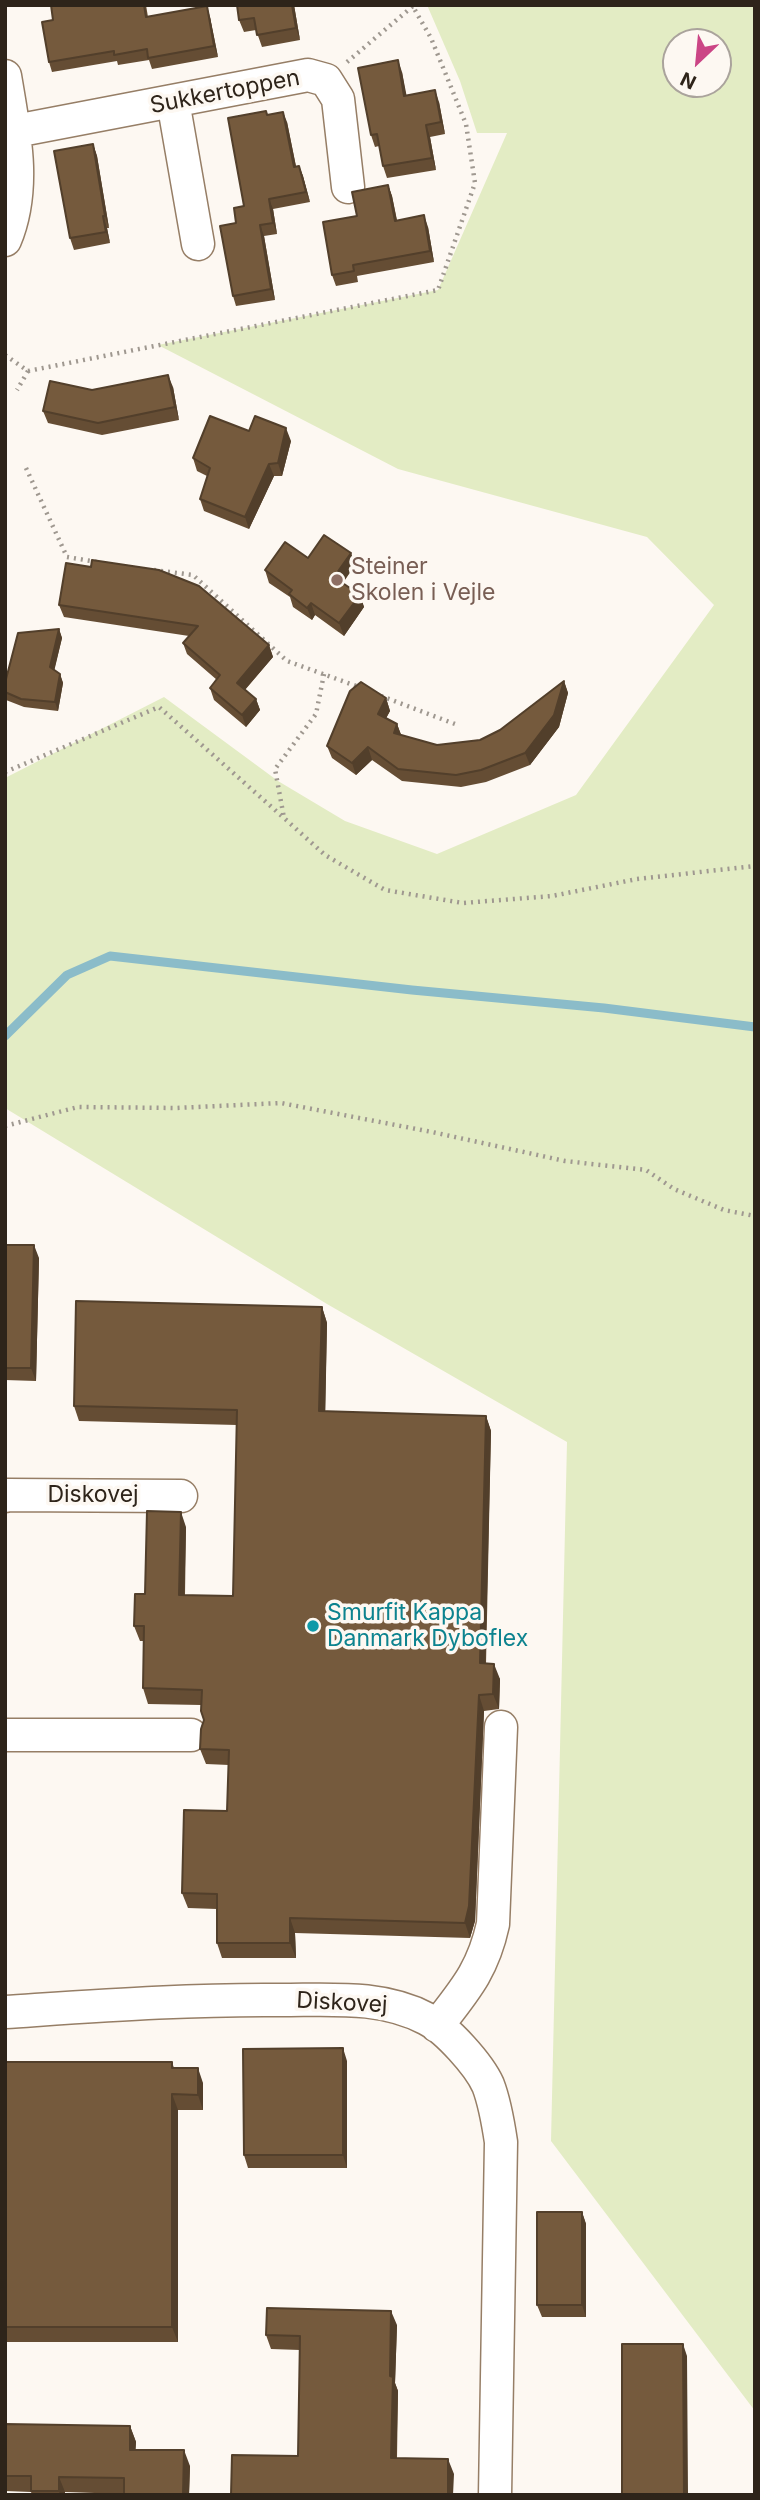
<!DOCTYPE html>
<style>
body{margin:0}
#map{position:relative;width:760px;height:2500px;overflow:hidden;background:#fdf8f2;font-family:Inter,sans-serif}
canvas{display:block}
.frame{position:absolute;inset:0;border:7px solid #2e241a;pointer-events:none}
.north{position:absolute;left:662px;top:28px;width:70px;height:70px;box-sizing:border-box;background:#fdf8f2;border:2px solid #aaa39c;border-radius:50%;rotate:206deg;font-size:19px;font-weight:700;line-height:28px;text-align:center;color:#2e241a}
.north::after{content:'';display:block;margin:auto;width:24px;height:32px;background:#cb4585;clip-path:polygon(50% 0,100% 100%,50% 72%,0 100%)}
</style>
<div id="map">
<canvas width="760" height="2500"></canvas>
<div class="frame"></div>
<div class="north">N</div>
</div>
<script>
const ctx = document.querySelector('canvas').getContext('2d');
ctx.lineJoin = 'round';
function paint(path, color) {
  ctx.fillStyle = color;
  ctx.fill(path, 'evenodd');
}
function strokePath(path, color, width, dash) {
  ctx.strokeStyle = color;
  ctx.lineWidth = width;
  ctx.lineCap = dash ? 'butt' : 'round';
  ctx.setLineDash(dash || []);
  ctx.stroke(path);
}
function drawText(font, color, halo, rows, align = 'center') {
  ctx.font = font + ' Inter,sans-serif';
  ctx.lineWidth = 7;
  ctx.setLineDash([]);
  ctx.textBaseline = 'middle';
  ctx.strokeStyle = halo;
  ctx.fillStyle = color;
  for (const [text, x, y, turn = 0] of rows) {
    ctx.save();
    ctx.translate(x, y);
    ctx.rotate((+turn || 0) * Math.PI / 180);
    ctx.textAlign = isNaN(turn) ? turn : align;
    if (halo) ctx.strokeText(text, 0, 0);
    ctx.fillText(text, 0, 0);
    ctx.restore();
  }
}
paint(new Path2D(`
 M 427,5 L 755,5 L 755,2411 L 551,2141 L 567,1442 L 327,1304 L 5,1108 L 5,778 L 164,697 L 278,781 L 345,821 L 437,854 L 576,795 L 714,605 L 647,537 L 398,469 L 158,345 L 438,290 L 507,133 L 477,133 L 460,81 ZM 676,42 L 718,42 L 718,84 L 676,84 Z`), '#e3ecc4');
strokePath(new Path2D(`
 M 5,1036 L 67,975 L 110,956 L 412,990 L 604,1008 L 755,1027`), '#8bbcc9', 9);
const minor = new Path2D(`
 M 5,76 C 14,130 27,188 5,240
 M 173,101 L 198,244
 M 5,133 L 308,75 L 326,80 L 338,99 L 348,187
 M 5,1496 L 7,1495 L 181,1496
 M 5,1735 L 191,1735
 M 5,2012 C 97,2006 189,1999 281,2000 C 331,2000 382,1995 427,2019 C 447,2029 479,2065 488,2085 C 495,2103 498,2122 501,2142 L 495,2495
 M 437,2026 C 465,1990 483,1970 493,1924 L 501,1727`);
strokePath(minor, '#967e66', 35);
strokePath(new Path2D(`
 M 347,62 L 413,6
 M 5,355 L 28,371 L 17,390
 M 28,371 L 438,290 L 475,183 L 466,124 L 431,38 L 412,5
 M 26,468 L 67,557 L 97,562
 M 154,570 L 193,575 L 287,661 L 359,687
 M 324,674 L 316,714 L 275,769 L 284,818 L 325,855 L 385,890 L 463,903 L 552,896 L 637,879 L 755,866
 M 381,696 L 455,724
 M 5,772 L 159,707 L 284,818
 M 5,1126 L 78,1107 L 176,1108 L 281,1103 L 432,1132 L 565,1161 L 646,1170 L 674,1189 L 724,1210 L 755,1216`), '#9f9890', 4.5, [2, 5]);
strokePath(minor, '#fff', 32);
paint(new Path2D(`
 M 146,5 L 148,17 L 210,17 L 218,57 L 152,69 L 149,60 L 118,65 L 117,61 L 52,72 L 49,62 Z
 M 237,5 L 294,5 L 300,40 L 262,47 L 256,30 L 244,32 L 239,20 Z
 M 402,72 L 406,96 L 439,102 L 445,134 L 430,137 L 436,170 L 387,178 L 383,166 L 379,146 L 375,147 L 371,135 Z
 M 268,115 L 287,122 L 296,166 L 299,166 L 303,176 L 310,202 L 273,209 L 277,234 L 264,236 L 275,300 L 236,306 L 233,296 L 236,223 L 244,206 Z
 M 93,144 L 97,156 L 109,228 L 107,228 L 110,243 L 74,250 L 70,238 Z
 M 388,185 L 392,196 L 397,220 L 428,227 L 434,262 L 357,276 L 358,282 L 336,286 L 332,275 L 357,216 Z
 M 173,387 L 179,420 L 102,435 L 48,423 L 43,411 L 92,390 Z
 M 249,431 L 291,441 L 282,476 L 274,476 L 249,529 L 204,511 L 200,499 L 207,476 L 197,471 L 193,458 Z
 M 351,553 L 355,565 L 343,583 L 360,595 L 364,607 L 344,636 L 315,615 L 312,620 L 293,607 L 290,597 L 269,583 L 265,570 L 308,558 Z
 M 66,563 L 269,645 L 273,657 L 245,690 L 256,699 L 260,710 L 246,727 L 214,700 L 210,688 L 217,680 L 187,654 L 183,643 L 189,636 L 64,617 L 59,605 Z
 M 59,629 L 62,638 L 54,670 L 60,674 L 63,683 L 58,711 L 24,707 L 6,700 L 5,683 Z
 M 564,681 L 568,693 L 559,727 L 530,765 L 486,782 L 461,787 L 402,781 L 372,760 L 356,775 L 332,758 L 327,746 L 386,698 L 390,711 L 386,718 L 397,724 L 401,735 L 437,745 L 480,740 L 500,730 Z
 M 5,1245 L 39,1258 L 36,1381 L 5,1380 Z
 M 322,1307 L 327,1323 L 325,1412 L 486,1416 L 491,1431 L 486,1664 L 500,1679 L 499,1709 L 484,1711 L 475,1921 L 470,1938 L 295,1933 L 296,1958 L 222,1958 L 217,1943 L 217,1909 L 188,1908 L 182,1893 L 227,1811 L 229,1765 L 206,1764 L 200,1749 L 204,1720 L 201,1705 L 148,1704 L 143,1688 L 144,1641 L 140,1641 L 134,1626 L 145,1594 L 186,1527 L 185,1595 L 233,1596 L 237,1425 L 79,1421 L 74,1406 Z
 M 347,2061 L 347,2168 L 248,2168 L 244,2155 Z
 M 5,2062 L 172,2062 L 174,2068 L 203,2083 L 203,2110 L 178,2110 L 178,2342 L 5,2342 Z
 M 582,2212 L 586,2224 L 586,2317 L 542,2317 L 537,2305 Z
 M 397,2325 L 395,2383 L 398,2391 L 397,2458 L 454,2474 L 298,2456 L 300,2350 L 271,2349 L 266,2335 Z
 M 5,2424 L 130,2426 L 136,2442 L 135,2450 L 190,2466 L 189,2495 L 124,2495 L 124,2494 L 65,2492 L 65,2495 L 32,2495 L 31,2492 L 5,2491 Z`), '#654d34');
paint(new Path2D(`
 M 292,5 L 294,5 L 300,40 L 296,28 Z
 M 207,6 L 210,17 L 218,57 L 214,46 Z
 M 398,60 L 402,72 L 409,108 L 404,96 Z
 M 435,90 L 439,102 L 445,134 L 441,122 Z
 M 283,112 L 287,122 L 298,177 L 294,167 Z
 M 426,125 L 430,137 L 436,170 L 432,158 Z
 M 93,144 L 97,156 L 109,228 L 105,216 Z
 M 299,166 L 303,176 L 310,202 L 306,192 Z
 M 388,185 L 392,196 L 399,232 L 395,221 Z
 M 269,199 L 273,209 L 277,234 L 273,223 Z
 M 424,215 L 428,227 L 434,262 L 430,251 Z
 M 103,216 L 107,228 L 110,243 L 106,232 Z
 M 260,225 L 264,236 L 275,300 L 271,289 Z
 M 168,375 L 173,387 L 179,420 L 175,407 Z
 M 286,428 L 291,441 L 282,476 L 278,463 Z
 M 269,464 L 274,476 L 249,529 L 245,517 Z
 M 351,553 L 355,565 L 338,589 L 334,577 Z
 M 360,595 L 364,607 L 344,636 L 339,623 Z
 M 311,603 L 315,615 L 312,620 L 307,608 Z
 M 59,629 L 62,638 L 53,676 L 50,667 Z
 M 269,645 L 273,657 L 241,694 L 237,683 Z
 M 60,674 L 63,683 L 58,711 L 55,702 Z
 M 564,681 L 568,693 L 559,727 L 530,765 L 525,753 Z
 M 386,698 L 390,711 L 382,726 L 378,714 Z
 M 256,699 L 260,710 L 246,727 L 242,715 Z
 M 397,724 L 402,737 L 394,733 Z
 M 368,747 L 372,760 L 356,775 L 352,763 Z
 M 34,1245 L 39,1258 L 36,1381 L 31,1368 Z
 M 322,1307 L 327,1323 L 325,1427 L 319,1411 Z
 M 486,1416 L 491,1431 L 485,1679 L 480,1663 Z
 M 181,1512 L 186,1527 L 184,1610 L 179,1595 Z
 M 494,1664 L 500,1679 L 499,1709 L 493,1694 Z
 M 479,1695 L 484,1711 L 475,1921 L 470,1938 L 465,1923 Z
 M 290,1918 L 295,1933 L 296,1958 L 290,1943 Z
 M 343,2048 L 347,2061 L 347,2168 L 343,2155 Z
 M 198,2068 L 203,2083 L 203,2110 L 198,2095 Z
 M 172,2094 L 178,2110 L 178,2342 L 172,2327 Z
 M 582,2212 L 586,2224 L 586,2317 L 582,2305 Z
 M 391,2311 L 397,2325 L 395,2383 L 398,2391 L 396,2473 L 391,2458 L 390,2376 Z
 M 683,2344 L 687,2356 L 688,2495 L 684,2495 Z
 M 130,2426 L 136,2442 L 135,2465 L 130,2450 Z
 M 184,2450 L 190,2466 L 189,2495 L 183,2495 Z
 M 448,2459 L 454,2474 L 453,2495 L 448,2495 Z
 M 59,2477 L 65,2492 L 65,2495 L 60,2495 L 59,2491 Z`), '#523f2b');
const building = new Path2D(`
 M 51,5 L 144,5 L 146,17 L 207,6 L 214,46 L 148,58 L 147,49 L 114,55 L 114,51 L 49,62 L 42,22 L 53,20 Z
 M 237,5 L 292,5 L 296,28 L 257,35 L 254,18 L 239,20 Z
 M 398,60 L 404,96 L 435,90 L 441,122 L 426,125 L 432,158 L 383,166 L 377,134 L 371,135 L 358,68 Z
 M 266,111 L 267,115 L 283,112 L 294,167 L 299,166 L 306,192 L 269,199 L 273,223 L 260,225 L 271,289 L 233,296 L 220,226 L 236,223 L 234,208 L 244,206 L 228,118 Z
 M 93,144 L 105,216 L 103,216 L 106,232 L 70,238 L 54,151 Z
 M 388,185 L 395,221 L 424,215 L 430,251 L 353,265 L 354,271 L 332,275 L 323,222 L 357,216 L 352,192 Z
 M 168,375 L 175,407 L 98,423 L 43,411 L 50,381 L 92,390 Z
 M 210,416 L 249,431 L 255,416 L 286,428 L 278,463 L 269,464 L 245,517 L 200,499 L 210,468 L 193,458 Z
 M 324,535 L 351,553 L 334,577 L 360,595 L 339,623 L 311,603 L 307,608 L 289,594 L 292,590 L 265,570 L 285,542 L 308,558 Z
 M 92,560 L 159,570 L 199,586 L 269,645 L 237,683 L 256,699 L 242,715 L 210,688 L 220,675 L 183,643 L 198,626 L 59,605 L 66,563 L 91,567 Z
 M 59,629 L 50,667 L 60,674 L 55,702 L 21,699 L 5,692 L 5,683 L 18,633 Z
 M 564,681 L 554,715 L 525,753 L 481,770 L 456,775 L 398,769 L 368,747 L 352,763 L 327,746 L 350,691 L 361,682 L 386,698 L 378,714 L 397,724 L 394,733 L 437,745 L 480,740 L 500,730 Z
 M 5,1245 L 34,1245 L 31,1368 L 5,1368 Z
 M 76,1301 L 322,1307 L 319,1411 L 486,1416 L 480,1663 L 494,1664 L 493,1694 L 479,1695 L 469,1906 L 465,1923 L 290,1918 L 290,1943 L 217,1943 L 217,1894 L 182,1893 L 184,1810 L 227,1811 L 229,1750 L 200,1749 L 201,1729 L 204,1720 L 201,1711 L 202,1690 L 143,1688 L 144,1626 L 134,1626 L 135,1594 L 145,1594 L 147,1511 L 181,1512 L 179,1595 L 233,1596 L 237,1410 L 74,1406 Z
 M 343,2048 L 343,2155 L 244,2155 L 243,2049 Z
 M 5,2062 L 172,2062 L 172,2068 L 198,2068 L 198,2095 L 172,2094 L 172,2327 L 5,2327 Z
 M 537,2212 L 582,2212 L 582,2305 L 537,2305 Z
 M 267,2308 L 391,2311 L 390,2376 L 393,2377 L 391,2458 L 448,2459 L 448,2495 L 231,2495 L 232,2455 L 298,2456 L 300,2336 L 266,2335 Z
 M 622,2344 L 683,2344 L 684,2495 L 622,2495 Z
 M 5,2424 L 130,2426 L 130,2450 L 184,2450 L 183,2495 L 124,2495 L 124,2478 L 59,2477 L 59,2491 L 31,2491 L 31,2476 L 5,2476 Z`);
paint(building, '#755a3d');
strokePath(building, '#523f2b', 2);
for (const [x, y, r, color] of [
 [337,580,7,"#8d6e63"],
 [313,1626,7,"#0f9aa8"]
]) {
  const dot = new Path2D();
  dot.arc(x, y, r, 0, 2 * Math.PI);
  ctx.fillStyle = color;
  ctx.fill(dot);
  strokePath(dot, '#fdf8f2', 2.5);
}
drawText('23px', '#2e241a', '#fdf8f2', [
 ["Sukkertoppen",225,92,-11],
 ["Diskovej",93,1495],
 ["Diskovej",342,2003,3]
]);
drawText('23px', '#785e54', '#fdf8f2', [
 ["Steiner",351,567],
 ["Skolen i Vejle",351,593]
], 'left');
drawText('23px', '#0d838f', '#fdf8f2', [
 ["Smurfit Kappa",327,1613],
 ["Danmark Dyboflex",327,1639]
], 'left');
</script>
